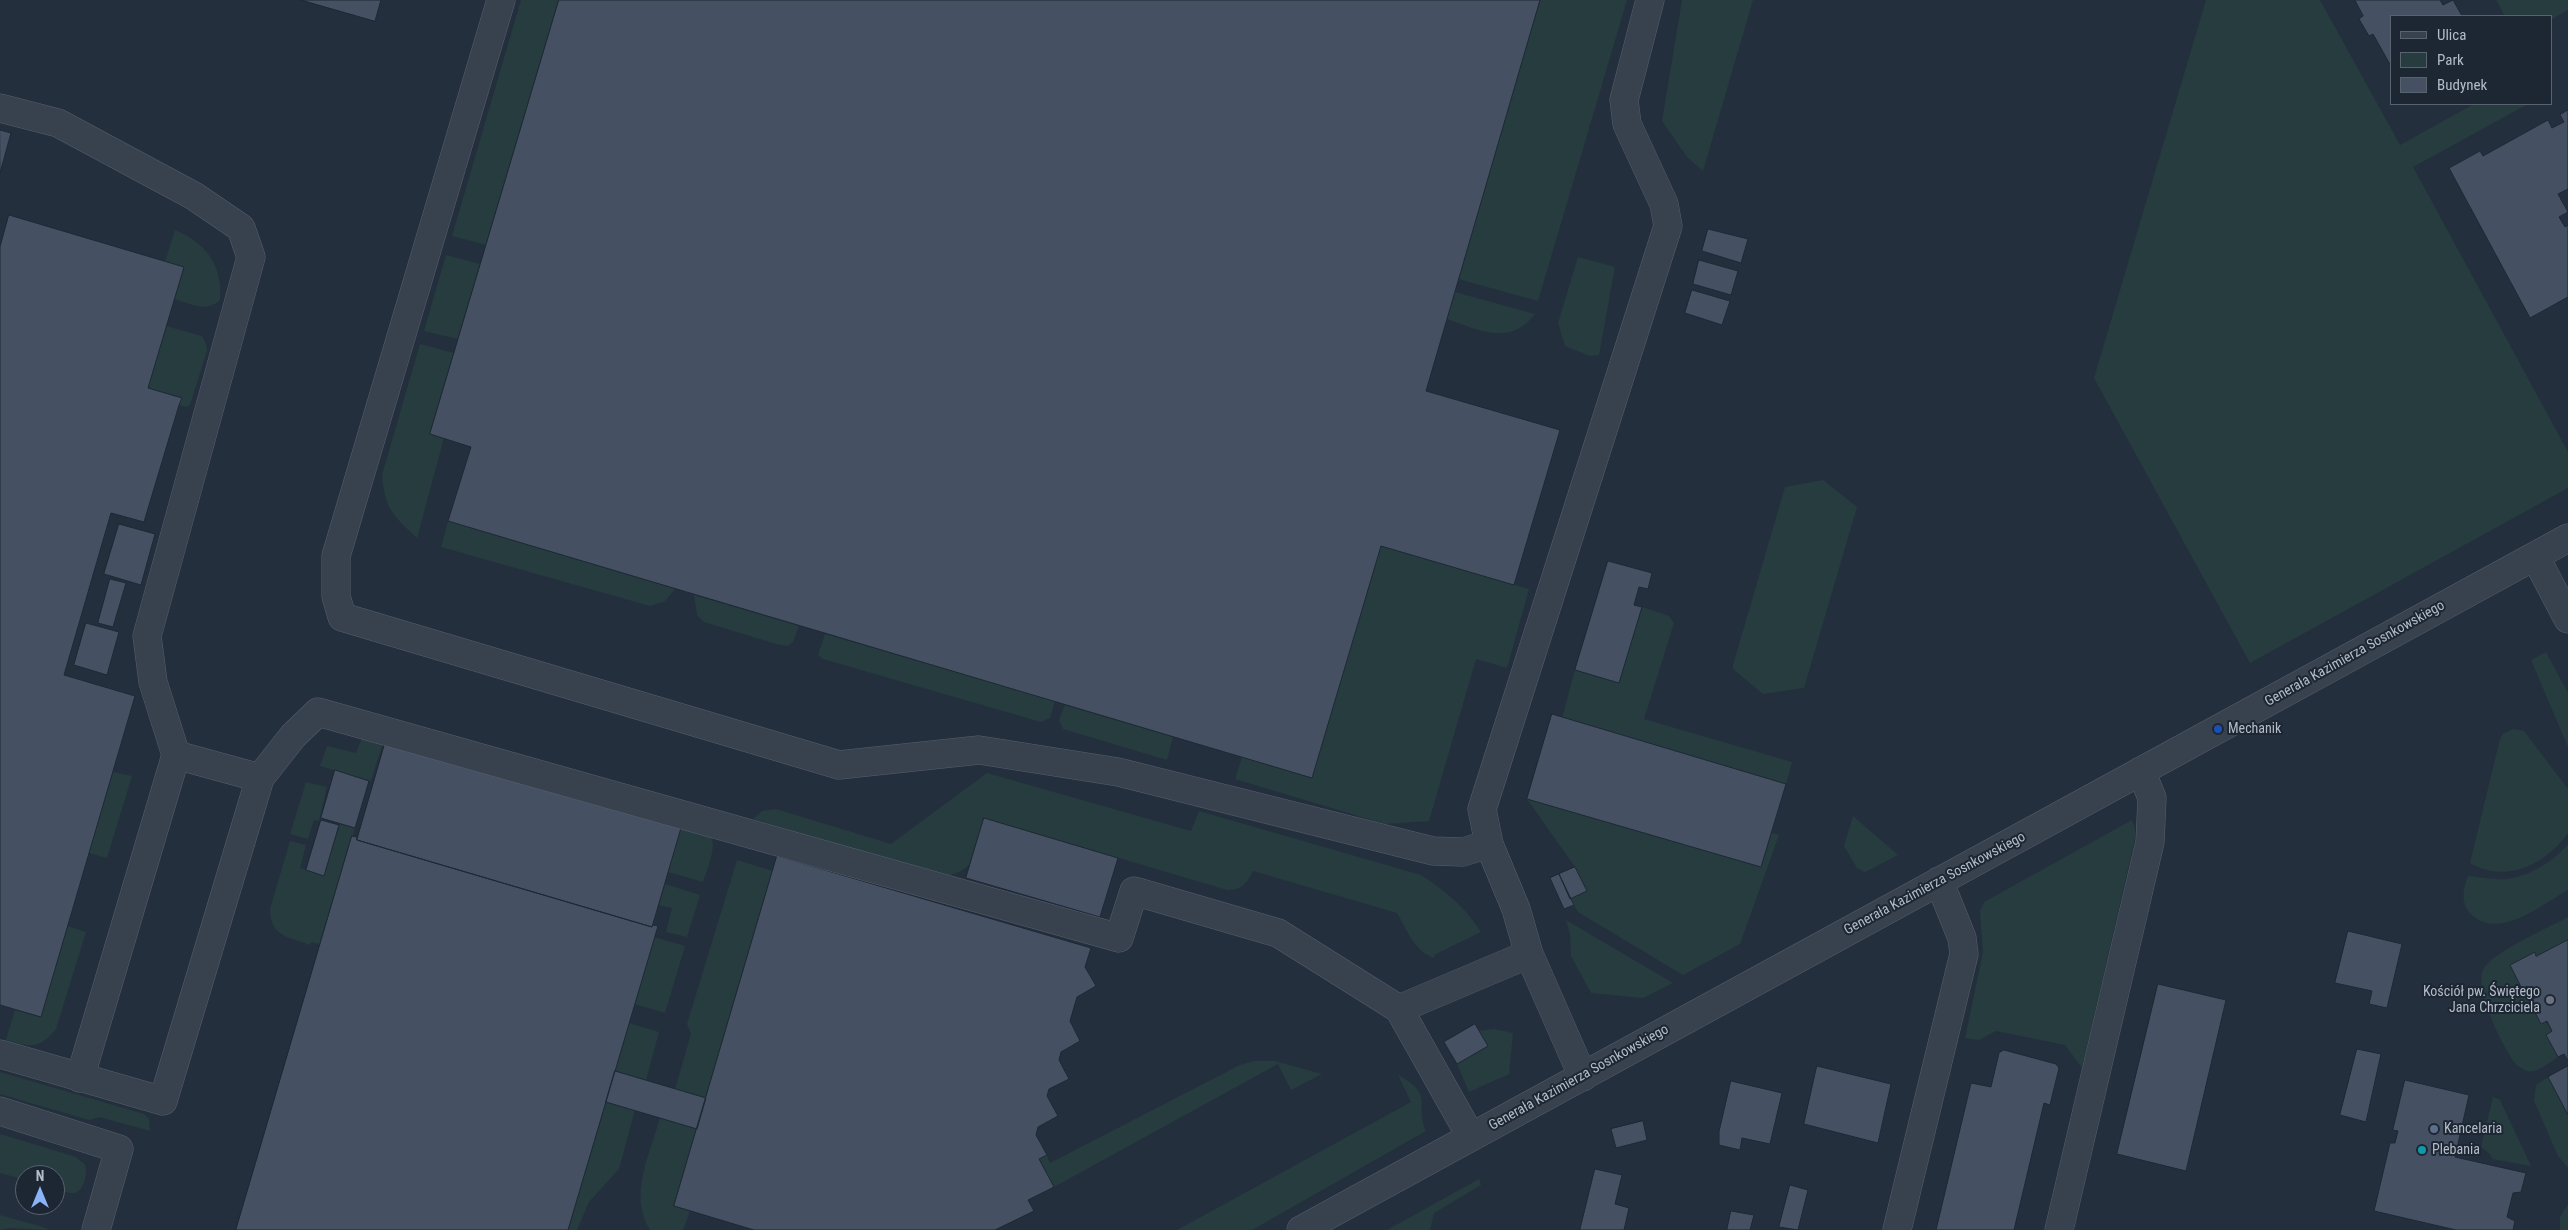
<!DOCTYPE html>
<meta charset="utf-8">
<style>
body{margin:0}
#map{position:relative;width:2568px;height:1230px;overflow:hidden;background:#242f3e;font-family:"Roboto Condensed",sans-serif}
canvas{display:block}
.legend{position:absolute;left:2390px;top:15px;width:162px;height:90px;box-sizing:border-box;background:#1d2633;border:1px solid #59626f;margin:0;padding:6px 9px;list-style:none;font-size:15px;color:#b4bcc9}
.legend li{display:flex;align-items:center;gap:10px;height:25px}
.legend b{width:25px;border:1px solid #59626f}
.north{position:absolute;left:15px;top:1165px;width:50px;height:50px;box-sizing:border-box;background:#1d2633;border:1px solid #59626f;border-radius:50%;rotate:0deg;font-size:14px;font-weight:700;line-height:20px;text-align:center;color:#b4bcc9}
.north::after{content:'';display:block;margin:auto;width:18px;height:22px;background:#8ab4f8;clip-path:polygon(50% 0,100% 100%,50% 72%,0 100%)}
</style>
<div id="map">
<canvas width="2568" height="1230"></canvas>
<ul class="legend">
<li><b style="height:6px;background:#38414e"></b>Ulica</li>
<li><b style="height:14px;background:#263c3f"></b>Park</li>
<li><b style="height:14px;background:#455162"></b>Budynek</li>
</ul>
<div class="north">N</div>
</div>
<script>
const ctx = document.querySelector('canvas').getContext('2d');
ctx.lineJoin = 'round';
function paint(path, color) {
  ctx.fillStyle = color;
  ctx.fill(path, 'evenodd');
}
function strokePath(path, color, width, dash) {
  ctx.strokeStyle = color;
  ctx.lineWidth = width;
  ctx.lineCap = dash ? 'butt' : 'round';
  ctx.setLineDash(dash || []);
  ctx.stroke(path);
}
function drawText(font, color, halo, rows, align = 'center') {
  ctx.font = font + ' "Roboto Condensed",sans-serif';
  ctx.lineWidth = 4;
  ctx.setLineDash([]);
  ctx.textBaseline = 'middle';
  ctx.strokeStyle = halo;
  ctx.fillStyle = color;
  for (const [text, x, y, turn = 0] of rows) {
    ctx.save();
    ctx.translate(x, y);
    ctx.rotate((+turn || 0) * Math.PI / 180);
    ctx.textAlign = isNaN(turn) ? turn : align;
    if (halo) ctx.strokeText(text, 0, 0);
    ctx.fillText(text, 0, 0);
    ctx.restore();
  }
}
paint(new Path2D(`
 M 521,0 L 559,0 L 486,245 L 452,236 Z
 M 1540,0 L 1627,0 L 1538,301 L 1458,279 Z
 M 1682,0 L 1753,0 L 1703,171 L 1687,157 L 1662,121 Z
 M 2206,0 L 2320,0 L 2400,145 L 2474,104 L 2528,104 L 2413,167 L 2568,452 L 2568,488 L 2250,663 L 2094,378 Z
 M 2496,0 L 2568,0 L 2568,10 L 2552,19 L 2552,16 L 2505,16 Z
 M 175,230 C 206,243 223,265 220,300 C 206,313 191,304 175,299 L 184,267 L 165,262 Z
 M 446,255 L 480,264 L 458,339 L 424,331 Z
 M 1578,257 L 1615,267 L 1599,355 L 1590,356 L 1565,346 L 1558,323 Z
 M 1455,292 L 1535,314 C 1510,347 1479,330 1447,319 Z
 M 166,326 L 202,336 L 206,344 L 207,351 L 190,405 L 186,407 L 179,405 L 181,397 L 148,388 Z
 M 420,344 L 454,353 L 430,434 L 444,438 L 417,538 C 393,515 385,510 382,475 Z
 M 1823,480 L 1857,507 L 1804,688 L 1763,694 L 1733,669 L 1733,665 L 1785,487 Z
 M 448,521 L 675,589 L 665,601 L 650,606 L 441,547 Z
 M 1381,546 L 1529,589 L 1507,668 L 1476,659 L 1429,821 L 1385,824 L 1235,779 L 1242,757 L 1311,778 Z
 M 694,595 L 799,626 L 793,642 L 788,646 L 776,644 L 704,622 L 697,615 Z
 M 1642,607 L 1669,616 L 1674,623 L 1644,719 L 1792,762 L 1786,784 L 1562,718 L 1575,670 L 1619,682 Z
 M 825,634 L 1055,701 L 1050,718 L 1041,722 L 823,659 L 818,655 Z
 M 2546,652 L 2568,693 L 2568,747 L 2531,660 Z
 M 1065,705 L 1173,737 L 1167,760 L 1063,729 L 1059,720 Z
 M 2513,729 L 2524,731 L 2568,789 L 2568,833 C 2545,865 2506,884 2470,863 L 2500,739 L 2503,734 Z
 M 363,736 L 383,742 L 371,781 L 320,766 L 327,746 L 356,753 Z
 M 113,772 L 132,776 L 107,858 L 89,853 Z
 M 987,773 L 1191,831 L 1199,811 L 1421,875 C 1446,891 1465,907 1481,932 L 1434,955 L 1435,958 C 1415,953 1407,930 1397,913 L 1253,871 C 1247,883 1242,890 1227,890 L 984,818 C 972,850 982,870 942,877 L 753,819 L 762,811 L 776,809 L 891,844 Z
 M 306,782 L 327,787 L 319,821 L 314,820 L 308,839 L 290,834 Z
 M 1527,799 L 1761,867 L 1772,833 L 1779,835 L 1740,944 L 1683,975 L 1578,912 L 1570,899 L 1587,891 L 1575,867 Z
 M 1853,816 L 1898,855 L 1865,872 L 1857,868 L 1844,846 Z
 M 2132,820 L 2135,828 L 2135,838 L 2082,1068 L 2065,1045 L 1996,1031 L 1979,1040 L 1965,1038 L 1983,952 L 1980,911 L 1984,902 Z
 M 340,824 L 355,828 L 320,944 L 311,942 L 310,945 C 288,937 270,936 270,909 L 290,841 L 306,845 L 300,868 L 324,876 Z
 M 681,828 C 690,830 700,831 708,835 C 720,841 706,872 703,882 L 668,872 Z
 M 2568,844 L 2568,890 C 2541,905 2500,940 2472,915 C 2460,904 2463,890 2468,876 C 2480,877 2495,880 2507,879 C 2530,876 2554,861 2568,844 Z
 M 737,860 L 773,871 L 706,1098 L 675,1089 L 691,1034 L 687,1024 Z
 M 665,884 L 700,895 L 687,937 L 666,932 L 672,908 L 659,905 Z
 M 2568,917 L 2568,940 L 2536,956 L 2534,952 L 2510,965 L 2522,988 L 2527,986 L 2535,998 L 2529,1001 L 2541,1024 L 2545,1021 L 2552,1031 L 2546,1035 L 2558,1057 C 2550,1062 2538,1073 2528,1071 C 2524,1070 2517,1066 2515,1063 C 2503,1047 2472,986 2484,968 C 2495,951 2548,928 2568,917 Z
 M 1566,920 L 1673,983 L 1643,998 L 1591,993 L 1571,956 L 1570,934 Z
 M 67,926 L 86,932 L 56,1029 C 39,1050 29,1047 6,1040 L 15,1010 L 41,1017 Z
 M 654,937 L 685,946 L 665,1013 L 635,1004 Z
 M 629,1023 L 659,1032 L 646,1080 L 615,1071 Z
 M 1494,1029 L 1513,1033 L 1509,1074 L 1469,1092 L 1457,1064 L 1488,1046 L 1479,1031 Z
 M 1254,1061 L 1275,1061 L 1322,1074 L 1291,1090 L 1278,1064 L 1054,1187 L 1039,1159 L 1047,1155 L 1050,1163 L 1240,1065 Z
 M 0,1072 L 144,1114 L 149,1119 L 150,1131 L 99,1117 L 90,1120 L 82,1118 L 0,1094 Z
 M 1398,1075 C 1436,1096 1414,1104 1426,1131 L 1252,1230 L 1177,1230 L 1411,1102 Z
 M 2548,1077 L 2568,1115 L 2568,1168 L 2558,1156 L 2534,1101 L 2536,1085 Z
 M 2493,1097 L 2500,1100 L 2531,1166 L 2492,1159 L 2490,1154 L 2481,1147 Z
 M 606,1102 L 635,1110 L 619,1169 L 589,1202 L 577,1230 L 568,1230 Z
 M 660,1118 L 697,1129 L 674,1206 L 690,1211 L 683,1230 L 650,1230 C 628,1195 650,1154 660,1118 Z
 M 0,1134 L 76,1157 C 78,1159 83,1162 85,1165 C 88,1172 84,1191 75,1193 C 69,1194 61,1190 55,1189 L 55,1175 L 25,1175 L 25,1180 L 0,1173 Z
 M 1479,1179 L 1481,1185 L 1434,1213 L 1430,1230 L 1387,1230 Z
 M 2568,1204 L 2568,1230 L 2560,1230 L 2560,1217 Z
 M 0,1215 L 43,1227 L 49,1230 L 10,1228 L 0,1230 Z`), '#263c3f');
const building = new Path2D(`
 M 301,0 L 381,0 L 375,21 Z
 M 559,0 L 1540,0 L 1426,391 L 1560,430 L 1514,585 L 1381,546 L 1312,778 L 448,521 L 471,447 L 430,434 Z
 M 2355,0 L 2440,0 L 2443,5 L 2453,0 L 2462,16 L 2392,16 L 2392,68 L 2373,34 L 2369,36 L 2359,19 L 2363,16 Z
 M 2568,110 L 2568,189 L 2558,194 L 2568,212 L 2559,217 L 2565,227 L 2568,225 L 2568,297 L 2530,318 L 2449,168 L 2480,151 L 2483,156 L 2548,120 L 2552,128 L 2564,122 L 2560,115 Z
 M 0,130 L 11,133 L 0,173 Z
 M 9,215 L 184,267 L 148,388 L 182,398 L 179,405 L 144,522 L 111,513 L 64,675 L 135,696 L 41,1017 L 0,1005 L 0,247 Z
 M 1708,229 L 1748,239 L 1741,263 L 1702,251 Z
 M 1699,260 L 1738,271 L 1731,295 L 1693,284 Z
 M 1692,290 L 1730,301 L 1722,325 L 1685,313 Z
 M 119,524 L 155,534 L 141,585 L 104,574 Z
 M 1608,561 L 1652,573 L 1648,589 L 1639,587 L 1634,605 L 1642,607 L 1619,683 L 1575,670 Z
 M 110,579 L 126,583 L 113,627 L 98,623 Z
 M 86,623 L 119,632 L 107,675 L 74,665 Z
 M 1552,714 L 1786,784 L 1761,867 L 1527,799 Z
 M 386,740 L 681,828 L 652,927 L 357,840 Z
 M 335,770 L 369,781 L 355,828 L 321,818 Z
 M 984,818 L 1118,858 L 1100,917 L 966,878 Z
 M 321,820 L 339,825 L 324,876 L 306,870 Z
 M 352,836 L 357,837 L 357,840 L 652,927 L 653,925 L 658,926 L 568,1230 L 236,1230 Z
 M 777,856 L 1091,948 L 1085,967 L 1096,986 L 1077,997 L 1070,1021 L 1080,1041 L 1061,1052 L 1059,1060 L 1069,1079 L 1049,1089 L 1047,1096 L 1058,1116 L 1038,1127 L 1036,1135 L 1047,1155 L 1039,1159 L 1054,1187 L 1028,1200 L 1034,1211 L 995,1230 L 754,1230 L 674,1206 Z
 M 1575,867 L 1587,891 L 1570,899 L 1559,874 Z
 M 1559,874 L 1574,905 L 1564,909 L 1550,878 Z
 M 2348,931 L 2402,944 L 2387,1008 L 2369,1004 L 2372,991 L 2335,983 Z
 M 2568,940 L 2568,1061 L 2564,1054 L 2558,1057 L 2546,1035 L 2552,1031 L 2547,1021 L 2541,1024 L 2529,1001 L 2535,998 L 2527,986 L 2522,989 L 2510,965 L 2535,952 L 2536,956 Z
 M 2158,984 L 2226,1000 L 2186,1171 L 2117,1154 Z
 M 1475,1024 L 1488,1046 L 1457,1064 L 1444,1042 Z
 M 2357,1049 L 2381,1054 L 2366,1122 L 2340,1115 Z
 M 2004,1050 L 2056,1064 L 2059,1068 L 2050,1105 L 2044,1103 L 2014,1230 L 1936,1230 L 1971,1083 L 1991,1087 L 1999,1053 Z
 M 1817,1066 L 1891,1084 L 1878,1143 L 1804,1124 Z
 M 2568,1066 L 2568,1115 L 2548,1077 Z
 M 615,1071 L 706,1098 L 697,1129 L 606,1102 Z
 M 2405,1080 L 2469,1095 L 2455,1157 L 2526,1173 L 2521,1192 L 2513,1193 L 2507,1217 L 2515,1221 L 2513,1230 L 2456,1230 L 2374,1211 L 2390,1143 L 2395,1143 L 2398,1131 L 2393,1130 Z
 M 1731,1081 L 1782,1093 L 1770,1144 L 1742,1138 L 1740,1150 L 1719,1145 L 1719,1132 Z
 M 1643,1121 L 1647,1140 L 1616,1148 L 1611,1129 Z
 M 1595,1169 L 1622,1175 L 1615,1204 L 1629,1208 L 1624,1230 L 1580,1230 Z
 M 1790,1185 L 1808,1190 L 1798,1230 L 1779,1227 Z
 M 1731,1211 L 1754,1215 L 1750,1230 L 1727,1230 Z`);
paint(building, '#455162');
strokePath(building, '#1f2835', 1);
const minor = new Path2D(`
 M 501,0 L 336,556 L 336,596 L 342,617 L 839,765 L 979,750 L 1118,772 L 1433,851 L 1463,852 L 1489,844
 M 0,108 L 58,123 L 194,196 L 241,228 L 251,257 L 147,636 L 153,682 L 176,755 L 80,1078
 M 2535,556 L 2568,619
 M 176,755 L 260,778 L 293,736 L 318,712 L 1119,938 L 1134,891 L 1278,933 L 1399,1009 L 1529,954
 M 1399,1009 L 1471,1137
 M 0,1054 L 163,1101 L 260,778
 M 1583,1077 L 1529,954 L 1516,909 L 1489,844 L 1482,809 L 1668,226 L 1664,204 L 1627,124 L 1624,100 L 1650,0
 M 0,1111 L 119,1149 L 96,1230
 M 1301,1230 L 2568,538
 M 1897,1230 L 1964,954 L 1962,938 L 1939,881
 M 2059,1230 L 2150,842 L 2152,798 L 2141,771`);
strokePath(minor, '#565f6c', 29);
strokePath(minor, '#38414e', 28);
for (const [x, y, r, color] of [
 [2218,729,5,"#1a4fb4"],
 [2550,1000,5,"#6b7280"],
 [2434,1129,5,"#5c6f8a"],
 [2422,1150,5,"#0f9aa8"]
]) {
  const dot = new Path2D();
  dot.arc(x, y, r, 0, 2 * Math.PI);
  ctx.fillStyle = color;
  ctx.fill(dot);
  strokePath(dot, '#1d2633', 2);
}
drawText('14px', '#b4bcc9', '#1d2633', [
 ["Generała Kazimierza Sosnkowskiego",2355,654,-29],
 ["Generała Kazimierza Sosnkowskiego",1935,884,-28],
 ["Generała Kazimierza Sosnkowskiego",1579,1078,-29]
]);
drawText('14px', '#b4bcc9', '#1d2633', [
 ["Mechanik",2228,729],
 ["Kościół pw. Świętego",2540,992,"right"],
 ["Jana Chrzciciela",2540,1008,"right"],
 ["Kancelaria",2444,1129],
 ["Plebania",2432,1150]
], 'left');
</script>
